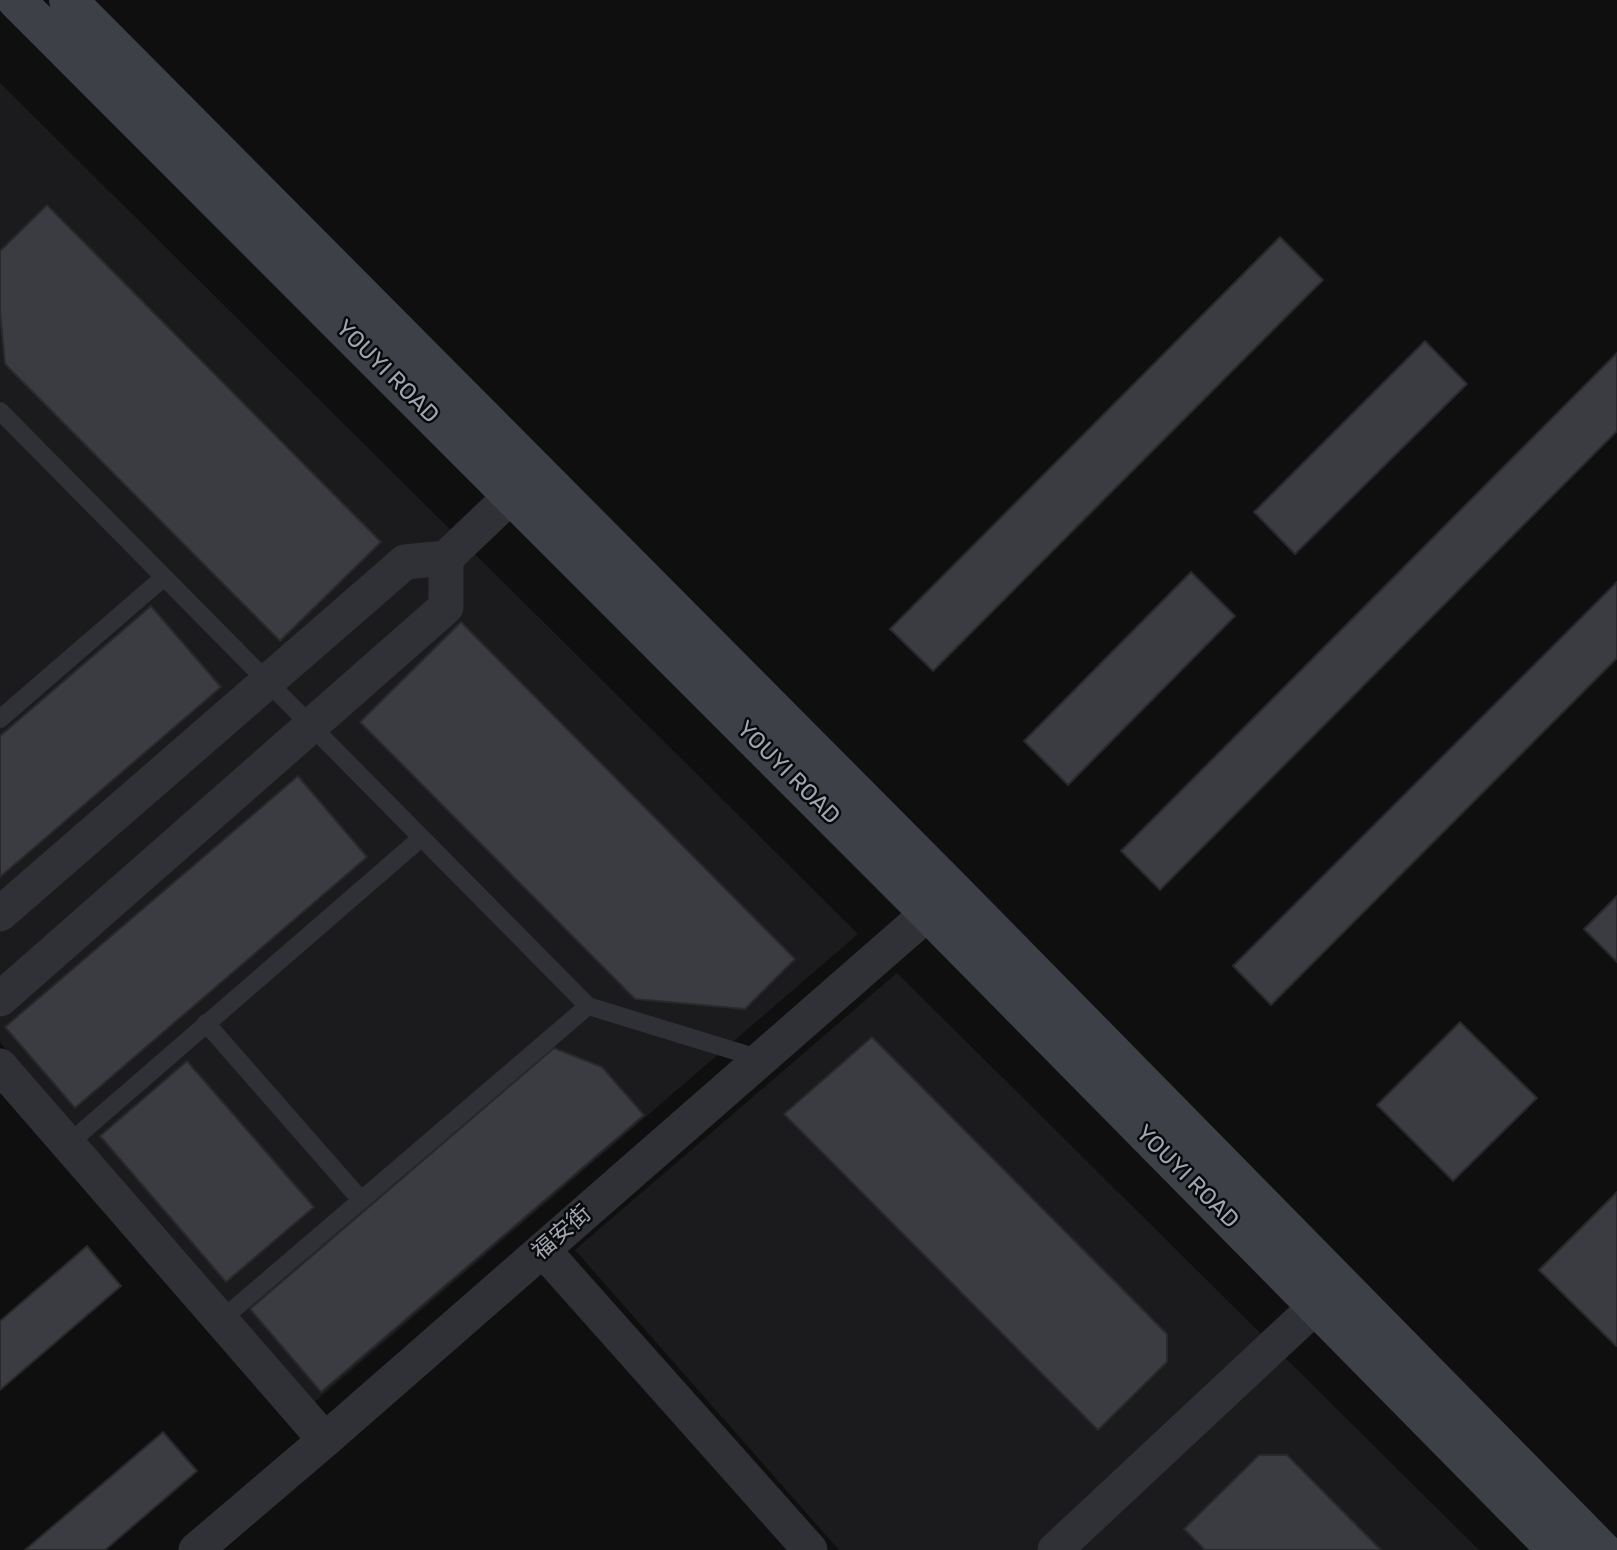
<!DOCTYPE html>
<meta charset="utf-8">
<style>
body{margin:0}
canvas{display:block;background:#0f0f10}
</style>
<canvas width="1617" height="1550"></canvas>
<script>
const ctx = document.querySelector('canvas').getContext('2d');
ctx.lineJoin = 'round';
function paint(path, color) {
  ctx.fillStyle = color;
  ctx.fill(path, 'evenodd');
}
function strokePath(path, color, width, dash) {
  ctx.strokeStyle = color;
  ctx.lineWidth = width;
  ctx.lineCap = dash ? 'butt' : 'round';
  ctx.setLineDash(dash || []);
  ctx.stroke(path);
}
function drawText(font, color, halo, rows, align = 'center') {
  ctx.font = font + ' Rubik,"Noto Sans SC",sans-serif';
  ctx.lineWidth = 5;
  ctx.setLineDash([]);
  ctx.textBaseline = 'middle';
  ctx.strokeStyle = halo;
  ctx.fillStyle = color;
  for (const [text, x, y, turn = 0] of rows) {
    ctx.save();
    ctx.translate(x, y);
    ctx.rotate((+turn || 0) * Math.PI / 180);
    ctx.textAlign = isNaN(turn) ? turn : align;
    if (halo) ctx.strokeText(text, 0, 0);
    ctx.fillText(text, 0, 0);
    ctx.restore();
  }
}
paint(new Path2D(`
 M 0,83 L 858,934 L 311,1405 L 0,1042 Z
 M 897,973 L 1479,1550 L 839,1550 L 575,1250 Z`), '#1b1b1d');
const building = new Path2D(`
 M 47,205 L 381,542 L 280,641 L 5,364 L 0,312 L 0,251 Z
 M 1280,237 L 1323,280 L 933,671 L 890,629 Z
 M 1425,341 L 1467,384 L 1295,554 L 1254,512 Z
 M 1617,353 L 1617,431 L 1160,890 L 1121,851 Z
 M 1191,572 L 1235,616 L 1068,785 L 1024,741 Z
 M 1617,582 L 1617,658 L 1271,1005 L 1233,966 Z
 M 151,606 L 221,687 L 0,877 L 0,736 Z
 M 461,622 L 795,959 L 745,1009 L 635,999 L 360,722 Z
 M 298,776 L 367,857 L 75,1108 L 5,1027 Z
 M 1617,896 L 1617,962 L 1584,929 Z
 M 1460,1022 L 1537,1098 L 1453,1181 L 1377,1105 Z
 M 872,1037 L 1167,1334 L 1167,1362 L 1098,1430 L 784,1114 Z
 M 554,1048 L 602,1067 L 644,1115 L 321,1392 L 250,1309 Z
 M 187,1061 L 314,1207 L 226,1282 L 100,1136 Z
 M 1617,1192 L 1617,1345 L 1616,1346 L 1539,1270 Z
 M 87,1246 L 121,1286 L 0,1390 L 0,1321 Z
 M 163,1432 L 197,1471 L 105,1550 L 25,1550 Z
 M 1259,1455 L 1287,1455 L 1381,1550 L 1205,1550 L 1184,1529 Z`);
paint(building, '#3b3c41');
strokePath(building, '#29292d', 2);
strokePath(new Path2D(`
 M 0,411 L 588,1006 L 761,1059
 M 0,719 L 163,578
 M 206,1023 L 361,1200
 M 68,1144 L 421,838
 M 221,1320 L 588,1006`), '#303136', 18);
strokePath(new Path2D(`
 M 446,558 L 511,496
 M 0,914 L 405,562 L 446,558 L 446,607 L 0,999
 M 0,1066 L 325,1440
 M 543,1250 L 810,1550
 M 196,1550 L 325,1440 L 928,913
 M 1055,1550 L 1315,1307`), '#303136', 35);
strokePath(new Path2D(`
 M 16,0 L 928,913 L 1556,1550
 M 68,0 L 952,889 L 1602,1550`), '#3d4046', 38);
drawText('23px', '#9fa6b3', '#0a0a0b', [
 ["YOUYI ROAD",387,372,45],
 ["YOUYI ROAD",788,773,45],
 ["YOUYI ROAD",1187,1177,45],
 ["福安街",562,1233,-41]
]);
</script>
